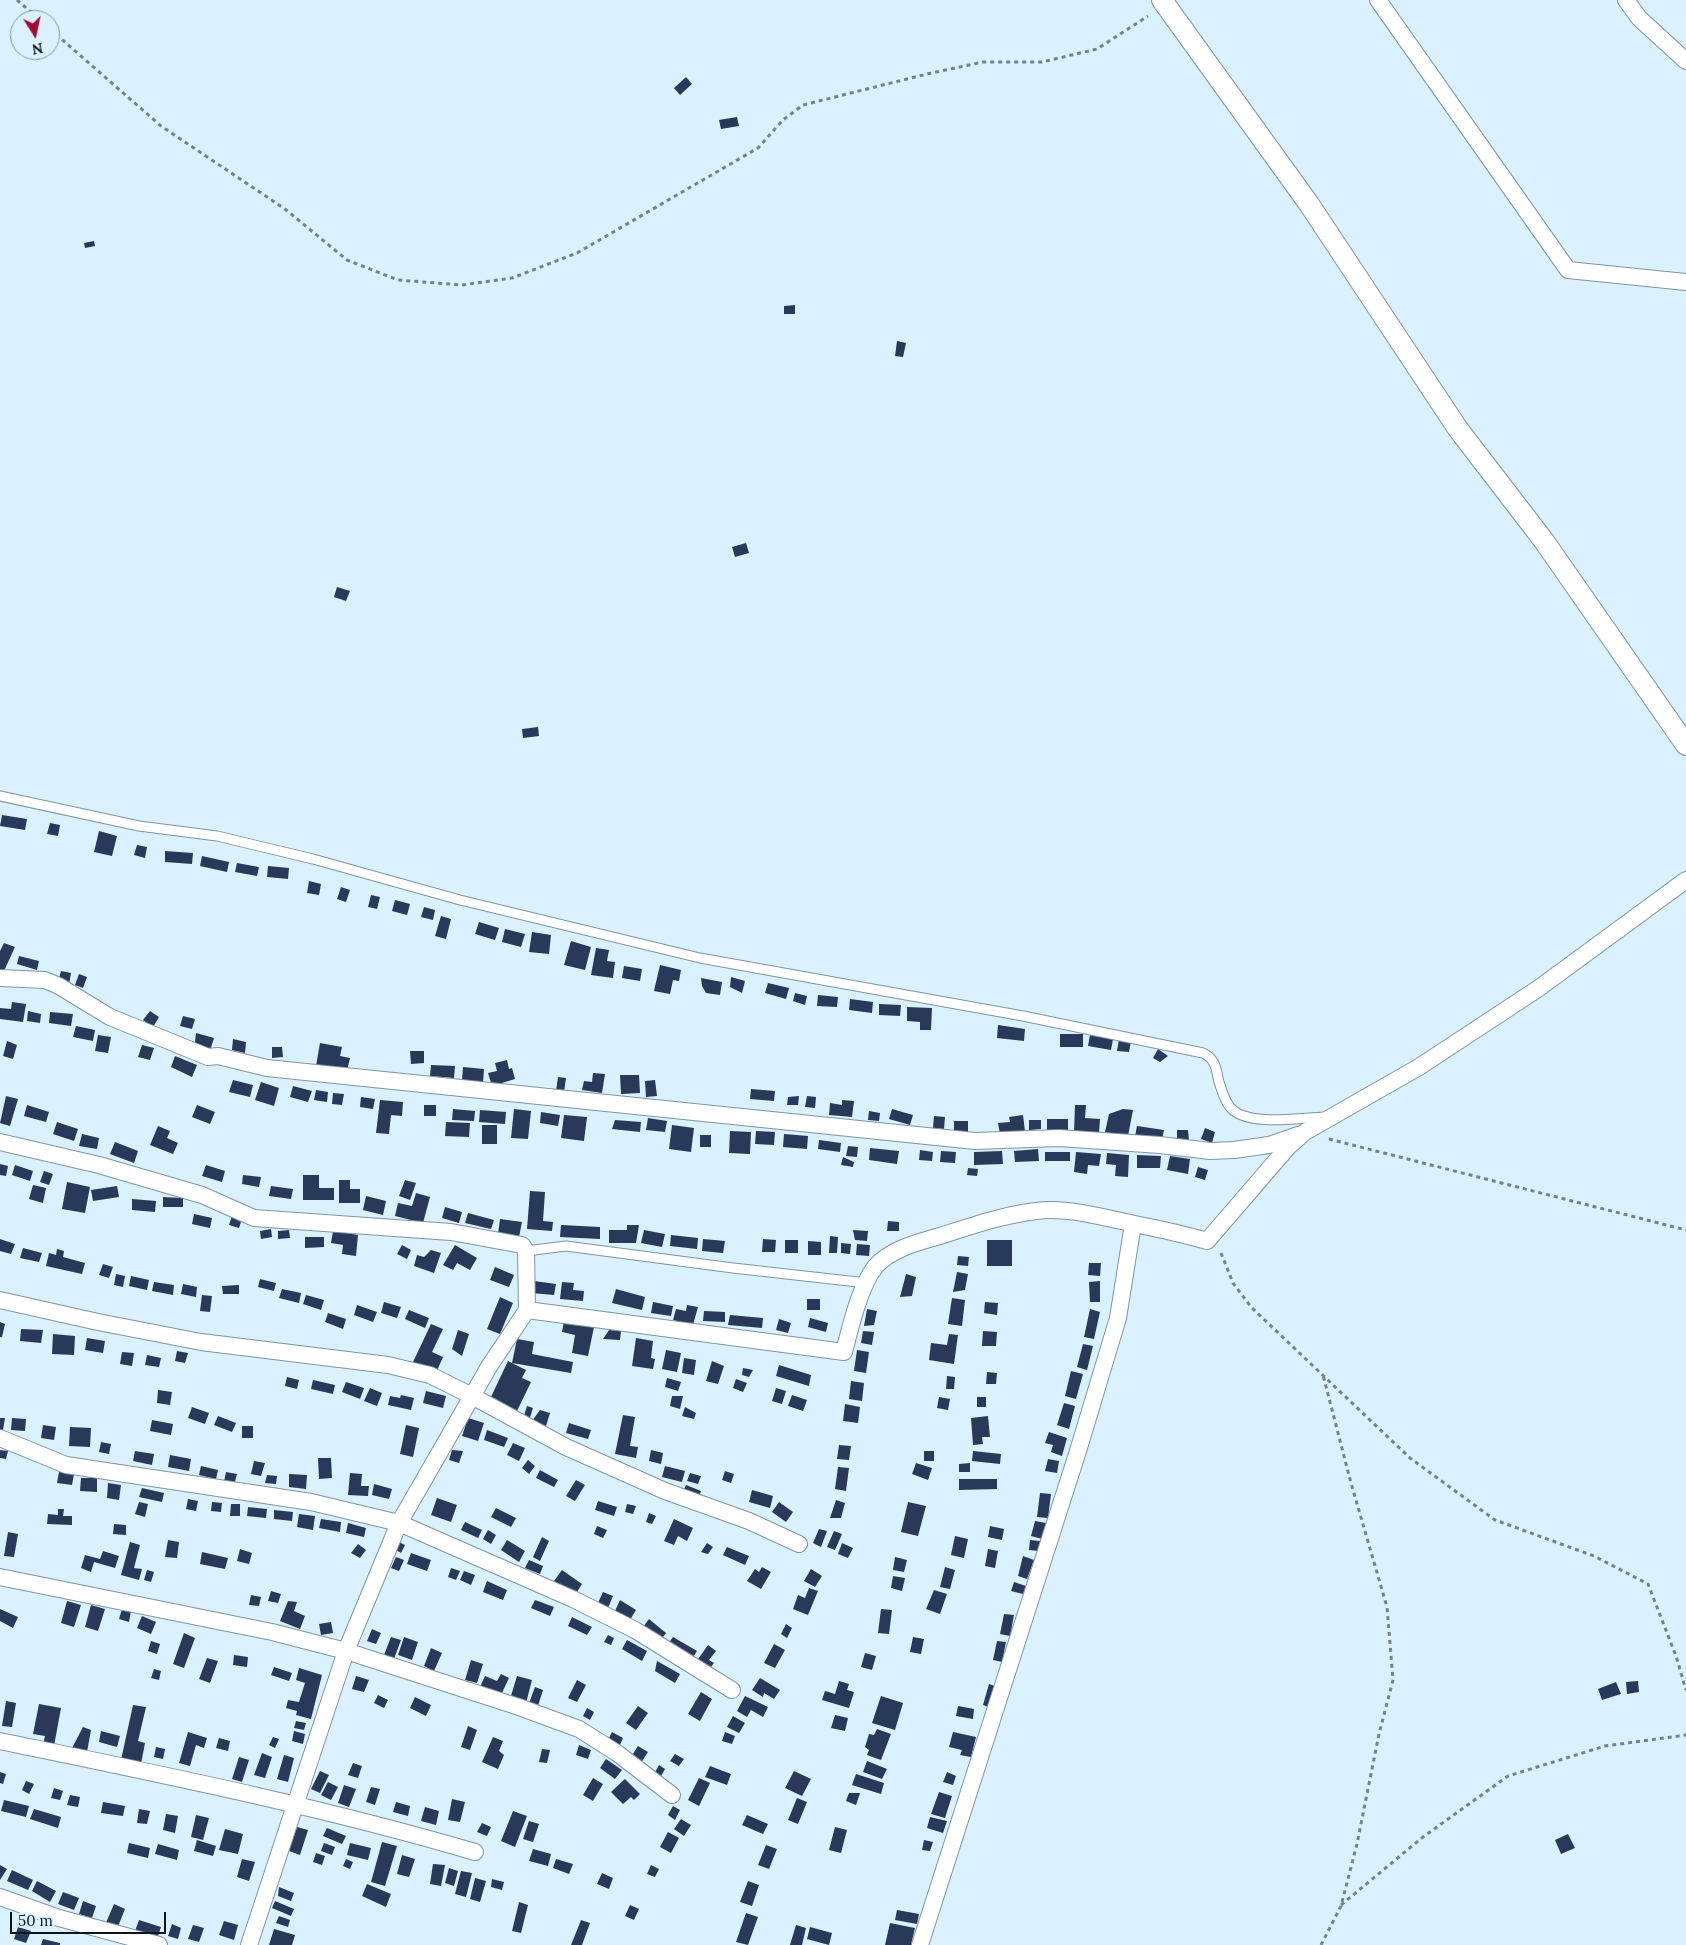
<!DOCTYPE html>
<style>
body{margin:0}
#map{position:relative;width:1686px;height:1945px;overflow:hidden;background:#daf1ff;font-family:Lora,serif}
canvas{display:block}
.north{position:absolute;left:10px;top:10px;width:50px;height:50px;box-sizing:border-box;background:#daf1ff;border:1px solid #8899a3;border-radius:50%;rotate:170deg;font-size:14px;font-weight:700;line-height:20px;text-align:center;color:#0d151a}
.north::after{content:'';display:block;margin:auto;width:18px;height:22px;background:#a50a31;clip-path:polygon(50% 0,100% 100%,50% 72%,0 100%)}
.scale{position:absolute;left:10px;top:1912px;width:156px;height:22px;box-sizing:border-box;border:2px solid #0d151a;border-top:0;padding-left:6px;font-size:15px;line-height:18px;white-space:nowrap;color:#0d151a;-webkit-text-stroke:4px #daf1ff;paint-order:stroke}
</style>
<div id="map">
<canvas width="1686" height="1945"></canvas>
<div class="north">N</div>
<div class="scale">50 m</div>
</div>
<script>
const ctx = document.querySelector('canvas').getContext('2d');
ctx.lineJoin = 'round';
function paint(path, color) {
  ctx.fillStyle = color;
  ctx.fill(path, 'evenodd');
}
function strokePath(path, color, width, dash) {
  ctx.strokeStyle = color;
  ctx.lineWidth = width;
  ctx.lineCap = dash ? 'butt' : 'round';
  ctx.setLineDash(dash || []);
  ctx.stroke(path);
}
paint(new Path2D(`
 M 686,77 L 692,84 L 680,95 L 674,88 Z
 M 737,117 L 739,126 L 721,129 L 719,120 Z
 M 94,241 L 95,246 L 85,248 L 84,243 Z
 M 795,305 L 795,314 L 784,314 L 784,306 Z
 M 897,341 L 906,343 L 903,357 L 895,356 Z
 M 746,543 L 749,553 L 735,557 L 732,547 Z
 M 337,587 L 350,591 L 346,601 L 334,597 Z
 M 538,727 L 539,736 L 523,738 L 522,729 Z
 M 2,815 L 27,819 L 25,830 L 0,826 Z
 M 50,823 L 60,825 L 58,836 L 47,834 Z
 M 99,831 L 117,836 L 112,856 L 94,852 Z
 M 137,845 L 147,847 L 145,858 L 134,855 Z
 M 165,851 L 193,853 L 192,864 L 165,862 Z
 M 202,856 L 229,862 L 227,872 L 200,866 Z
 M 237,863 L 259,867 L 257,876 L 235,872 Z
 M 268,866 L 289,868 L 288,879 L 267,877 Z
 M 309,881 L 321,884 L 319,895 L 307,893 Z
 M 341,887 L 350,890 L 346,902 L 337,899 Z
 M 371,895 L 380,897 L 377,909 L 368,907 Z
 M 395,900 L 410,904 L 407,915 L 392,911 Z
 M 424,907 L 435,910 L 433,920 L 421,917 Z
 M 441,916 L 451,919 L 446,939 L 435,936 Z
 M 479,922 L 499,928 L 495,940 L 475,934 Z
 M 505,929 L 525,934 L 521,947 L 502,942 Z
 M 532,932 L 551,935 L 549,954 L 529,952 Z
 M 571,941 L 591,947 L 585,970 L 564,965 Z
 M 4,943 L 15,947 L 4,971 L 0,969 L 0,951 Z
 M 596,948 L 609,950 L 607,961 L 615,962 L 613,978 L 591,975 Z
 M 19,956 L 39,961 L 37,970 L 17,964 Z
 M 660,965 L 681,970 L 679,981 L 673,980 L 670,994 L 654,991 Z
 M 624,966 L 642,969 L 640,981 L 622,978 Z
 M 61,971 L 71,973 L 69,985 L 58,982 Z
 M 79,974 L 87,977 L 83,988 L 75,985 Z
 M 731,977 L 745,981 L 742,993 L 730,987 Z
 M 701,978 L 722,982 L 720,995 L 706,993 L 702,986 Z
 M 768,983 L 789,988 L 786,999 L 765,993 Z
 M 795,993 L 807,996 L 805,1005 L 793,1001 Z
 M 818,995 L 838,997 L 837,1007 L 817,1006 Z
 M 850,999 L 873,1002 L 872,1013 L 849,1010 Z
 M 12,1002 L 26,1004 L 23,1022 L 0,1019 L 0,1008 L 11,1009 Z
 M 879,1004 L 901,1005 L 900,1016 L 879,1015 Z
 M 907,1007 L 932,1008 L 931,1030 L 920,1030 L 920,1022 L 907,1021 Z
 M 28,1011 L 41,1014 L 40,1023 L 27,1021 Z
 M 150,1011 L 159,1017 L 153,1027 L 143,1020 Z
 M 50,1012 L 73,1014 L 71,1026 L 49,1023 Z
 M 183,1016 L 195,1019 L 192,1029 L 180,1026 Z
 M 998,1025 L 1025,1029 L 1024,1041 L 997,1038 Z
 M 76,1026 L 95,1030 L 93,1041 L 73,1037 Z
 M 196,1033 L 214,1038 L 208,1057 L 194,1051 Z
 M 1060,1034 L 1083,1034 L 1083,1047 L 1060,1047 Z
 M 98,1035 L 111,1037 L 108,1053 L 95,1051 Z
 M 1090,1035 L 1113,1039 L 1111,1050 L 1088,1046 Z
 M 233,1039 L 246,1042 L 245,1053 L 232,1050 Z
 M 1119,1039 L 1131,1041 L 1129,1052 L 1117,1051 Z
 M 7,1041 L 17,1045 L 13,1059 L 3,1056 Z
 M 320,1043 L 342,1047 L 340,1056 L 350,1058 L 347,1071 L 316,1066 Z
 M 142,1045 L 154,1048 L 150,1060 L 138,1057 Z
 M 272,1047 L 282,1047 L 283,1057 L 272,1058 Z
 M 1158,1049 L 1168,1056 L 1160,1062 L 1153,1058 Z
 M 410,1051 L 424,1051 L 424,1063 L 411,1064 Z
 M 175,1056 L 197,1065 L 192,1077 L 171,1067 Z
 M 507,1060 L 509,1069 L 512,1068 L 515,1079 L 492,1086 L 488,1073 L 497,1071 L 495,1063 Z
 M 431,1065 L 455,1066 L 454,1078 L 430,1076 Z
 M 463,1067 L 484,1069 L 483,1083 L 462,1080 Z
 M 593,1073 L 605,1074 L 602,1093 L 582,1090 L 584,1081 L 592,1082 Z
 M 620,1075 L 639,1075 L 640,1093 L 621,1094 Z
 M 558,1077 L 566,1078 L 564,1092 L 556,1091 Z
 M 233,1080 L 253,1085 L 250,1097 L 229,1092 Z
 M 655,1080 L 657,1096 L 646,1097 L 645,1081 Z
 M 261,1082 L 279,1088 L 274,1106 L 255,1100 Z
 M 293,1086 L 312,1091 L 308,1102 L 290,1097 Z
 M 751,1089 L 775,1091 L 774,1101 L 750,1099 Z
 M 316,1090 L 328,1092 L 327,1102 L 314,1100 Z
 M 333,1093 L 344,1094 L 342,1105 L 332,1104 Z
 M 6,1096 L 18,1099 L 10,1126 L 0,1123 Z
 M 799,1096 L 798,1105 L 787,1105 L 788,1097 Z
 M 807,1096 L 816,1097 L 815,1108 L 805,1107 Z
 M 361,1097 L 375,1099 L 373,1109 L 360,1107 Z
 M 380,1100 L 403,1102 L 402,1116 L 391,1115 L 389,1134 L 376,1133 Z
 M 842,1100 L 854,1101 L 852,1117 L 829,1115 L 830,1103 L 842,1105 Z
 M 27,1105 L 49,1112 L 46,1122 L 24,1116 Z
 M 197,1105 L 215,1112 L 210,1124 L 192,1117 Z
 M 424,1105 L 436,1105 L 436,1116 L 424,1116 Z
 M 1075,1105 L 1086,1105 L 1085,1118 L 1100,1119 L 1099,1133 L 1074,1132 Z
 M 453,1109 L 475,1111 L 474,1121 L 452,1120 Z
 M 514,1109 L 531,1111 L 528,1139 L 511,1138 Z
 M 892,1109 L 913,1115 L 910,1125 L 889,1119 Z
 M 1123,1109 L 1133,1110 L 1128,1136 L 1105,1132 L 1109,1114 Z
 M 480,1110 L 506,1112 L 505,1124 L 479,1122 Z
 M 869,1111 L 880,1113 L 879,1121 L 868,1120 Z
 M 541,1112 L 560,1115 L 558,1126 L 540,1123 Z
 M 564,1115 L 587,1117 L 584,1141 L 561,1138 Z
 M 1023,1115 L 1025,1131 L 1000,1134 L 998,1123 L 1010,1122 L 1009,1117 Z
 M 934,1116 L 945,1117 L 944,1129 L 933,1128 Z
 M 648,1118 L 667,1121 L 665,1132 L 646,1130 Z
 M 1047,1119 L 1068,1119 L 1068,1131 L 1047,1130 Z
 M 615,1120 L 641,1122 L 640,1132 L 612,1129 Z
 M 1029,1120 L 1041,1120 L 1041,1129 L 1029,1130 Z
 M 954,1121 L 968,1121 L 968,1135 L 954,1135 Z
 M 57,1122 L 78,1129 L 74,1141 L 53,1134 Z
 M 446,1122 L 470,1123 L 469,1137 L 445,1136 Z
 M 482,1125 L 497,1125 L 497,1144 L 482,1144 Z
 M 672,1125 L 694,1128 L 691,1152 L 669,1149 Z
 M 158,1126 L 170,1131 L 167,1138 L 178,1143 L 173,1154 L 150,1145 Z
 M 1137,1126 L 1164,1130 L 1162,1140 L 1135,1136 Z
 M 1205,1128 L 1215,1132 L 1212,1143 L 1201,1139 Z
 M 1177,1130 L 1188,1130 L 1189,1141 L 1177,1141 Z
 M 730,1131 L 751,1132 L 750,1154 L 729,1153 Z
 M 756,1131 L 775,1132 L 774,1145 L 755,1144 Z
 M 82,1134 L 99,1138 L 97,1149 L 79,1146 Z
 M 784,1134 L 808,1136 L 807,1149 L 783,1147 Z
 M 700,1135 L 711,1135 L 711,1147 L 700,1147 Z
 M 819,1140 L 841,1143 L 840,1152 L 818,1149 Z
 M 115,1142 L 138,1151 L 134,1163 L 110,1154 Z
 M 848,1146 L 858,1147 L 857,1157 L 846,1156 Z
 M 870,1148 L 899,1151 L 897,1164 L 869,1160 Z
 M 1038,1149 L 1039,1161 L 1015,1162 L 1014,1151 Z
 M 920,1150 L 933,1152 L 932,1161 L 919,1160 Z
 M 941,1151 L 956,1152 L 955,1163 L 940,1162 Z
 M 1002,1151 L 1003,1164 L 974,1165 L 974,1152 Z
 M 1045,1152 L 1070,1152 L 1070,1161 L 1045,1161 Z
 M 1076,1152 L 1101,1154 L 1099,1166 L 1088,1165 L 1087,1174 L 1074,1172 Z
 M 1107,1153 L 1129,1155 L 1128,1177 L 1115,1176 L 1116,1165 L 1106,1164 Z
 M 1137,1155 L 1161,1156 L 1160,1168 L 1137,1168 Z
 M 1170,1156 L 1190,1159 L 1188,1174 L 1167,1170 Z
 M 843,1157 L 854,1162 L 853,1167 L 841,1165 Z
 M 0,1164 L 8,1166 L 6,1176 L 0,1175 Z
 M 15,1165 L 33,1171 L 30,1181 L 12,1175 Z
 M 206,1165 L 225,1171 L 222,1182 L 202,1176 Z
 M 1198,1167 L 1208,1170 L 1205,1180 L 1195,1177 Z
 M 968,1168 L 978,1169 L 977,1176 L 967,1175 Z
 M 44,1171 L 53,1174 L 49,1185 L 40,1182 Z
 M 243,1175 L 261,1177 L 259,1187 L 242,1184 Z
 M 303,1175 L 319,1175 L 319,1188 L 334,1188 L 334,1200 L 303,1200 Z
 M 339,1180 L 350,1180 L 350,1189 L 360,1189 L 360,1203 L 339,1203 Z
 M 405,1180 L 416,1183 L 410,1200 L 399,1196 Z
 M 67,1182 L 90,1187 L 85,1213 L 62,1209 Z
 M 33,1185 L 46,1188 L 43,1203 L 29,1199 Z
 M 117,1186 L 119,1197 L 93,1201 L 91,1190 Z
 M 271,1186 L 293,1189 L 291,1199 L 269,1196 Z
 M 530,1191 L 545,1192 L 543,1221 L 553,1222 L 552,1231 L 527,1229 Z
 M 416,1193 L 430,1197 L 423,1223 L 395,1216 L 398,1203 L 412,1206 Z
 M 366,1196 L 386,1201 L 383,1215 L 363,1210 Z
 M 163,1197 L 183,1198 L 183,1207 L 163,1207 Z
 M 132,1199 L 156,1201 L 155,1212 L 132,1210 Z
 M 445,1207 L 462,1212 L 459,1223 L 442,1218 Z
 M 468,1213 L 494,1220 L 491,1229 L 465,1223 Z
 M 194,1214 L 212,1218 L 210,1228 L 192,1224 Z
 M 232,1216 L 242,1219 L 239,1228 L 229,1225 Z
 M 500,1219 L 522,1222 L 519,1237 L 498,1234 Z
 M 888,1221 L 899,1222 L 899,1231 L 887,1231 Z
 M 561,1225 L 600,1227 L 600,1239 L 560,1237 Z
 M 627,1225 L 639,1225 L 636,1243 L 609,1243 L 609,1230 L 627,1230 Z
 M 271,1229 L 272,1237 L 261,1239 L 260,1231 Z
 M 289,1230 L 290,1238 L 278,1239 L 278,1231 Z
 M 644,1230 L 665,1234 L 662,1247 L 641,1243 Z
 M 853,1230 L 868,1231 L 867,1241 L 855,1240 Z
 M 333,1231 L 358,1235 L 356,1256 L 342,1254 L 343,1245 L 331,1243 Z
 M 671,1235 L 698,1238 L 697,1249 L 670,1246 Z
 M 830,1236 L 838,1237 L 837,1253 L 829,1253 Z
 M 305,1237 L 324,1237 L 324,1247 L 305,1248 Z
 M 0,1239 L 15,1244 L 11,1254 L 0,1251 Z
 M 703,1239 L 725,1241 L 723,1253 L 702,1251 Z
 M 763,1239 L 776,1240 L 775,1252 L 762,1252 Z
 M 785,1240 L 798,1240 L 798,1253 L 785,1253 Z
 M 987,1240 L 1012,1240 L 1012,1266 L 987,1266 Z
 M 808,1241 L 821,1242 L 821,1255 L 808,1255 Z
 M 841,1243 L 851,1244 L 850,1254 L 841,1253 Z
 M 857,1244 L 870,1245 L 869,1256 L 856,1255 Z
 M 402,1245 L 411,1250 L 407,1259 L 397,1254 Z
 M 455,1245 L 477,1258 L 470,1270 L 457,1263 L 453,1270 L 443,1265 Z
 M 23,1248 L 42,1253 L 39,1262 L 20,1258 Z
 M 57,1249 L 64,1251 L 63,1257 L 85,1263 L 82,1274 L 46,1266 L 49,1253 L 56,1255 Z
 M 431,1250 L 441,1253 L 434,1273 L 414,1266 L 417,1255 L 424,1257 Z
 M 958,1256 L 969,1257 L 968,1266 L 957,1265 Z
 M 1089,1263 L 1101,1263 L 1100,1276 L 1088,1275 Z
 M 103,1264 L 113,1267 L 109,1278 L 99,1275 Z
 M 495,1267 L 514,1275 L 509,1287 L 490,1280 Z
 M 957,1272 L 968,1274 L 965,1290 L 953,1292 Z
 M 116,1274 L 125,1276 L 123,1287 L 114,1285 Z
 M 906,1274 L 916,1277 L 912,1296 L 900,1297 Z
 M 131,1276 L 149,1280 L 147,1290 L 129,1286 Z
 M 260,1279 L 276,1283 L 274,1291 L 258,1287 Z
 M 534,1281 L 556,1284 L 554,1295 L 531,1293 Z
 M 1100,1281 L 1100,1302 L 1090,1302 L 1089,1282 Z
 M 154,1282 L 174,1285 L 173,1295 L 152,1291 Z
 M 562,1282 L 574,1283 L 573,1290 L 584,1291 L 583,1301 L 560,1299 Z
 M 183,1284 L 197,1287 L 196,1297 L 181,1294 Z
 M 239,1285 L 239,1294 L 223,1294 L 222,1286 Z
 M 282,1289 L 301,1293 L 299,1303 L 279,1298 Z
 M 616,1289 L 645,1297 L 642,1310 L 612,1303 Z
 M 202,1295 L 212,1296 L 210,1312 L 200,1311 Z
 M 306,1295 L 324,1300 L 321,1310 L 303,1304 Z
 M 500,1297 L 513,1303 L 500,1334 L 487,1329 Z
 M 952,1298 L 965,1300 L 962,1326 L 948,1324 Z
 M 807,1299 L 820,1299 L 820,1310 L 807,1310 Z
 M 384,1302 L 401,1307 L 397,1318 L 381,1313 Z
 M 653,1302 L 673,1306 L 671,1316 L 651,1313 Z
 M 985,1302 L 998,1303 L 997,1315 L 984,1313 Z
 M 357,1305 L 377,1312 L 373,1322 L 354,1315 Z
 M 687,1305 L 698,1307 L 693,1325 L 673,1320 L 676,1309 L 686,1311 Z
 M 867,1309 L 877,1311 L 874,1325 L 864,1326 Z
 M 1090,1309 L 1100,1312 L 1094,1339 L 1084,1337 Z
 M 409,1310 L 429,1318 L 425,1328 L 405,1319 Z
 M 704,1311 L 725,1312 L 725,1322 L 703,1321 Z
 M 328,1313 L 346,1319 L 343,1329 L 325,1322 Z
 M 730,1315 L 763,1318 L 762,1328 L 728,1325 Z
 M 810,1318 L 828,1323 L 826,1332 L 808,1327 Z
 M 779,1319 L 791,1323 L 788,1333 L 776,1330 Z
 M 564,1321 L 594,1327 L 588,1356 L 572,1353 L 575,1335 L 562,1332 Z
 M 0,1322 L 5,1324 L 2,1337 L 0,1337 Z
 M 431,1324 L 443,1329 L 432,1352 L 443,1357 L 436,1373 L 413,1362 Z
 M 21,1329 L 43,1330 L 41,1343 L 20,1341 Z
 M 458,1330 L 469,1334 L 462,1356 L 452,1349 Z
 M 609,1330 L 621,1331 L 620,1340 L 603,1339 Z
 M 863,1331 L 874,1332 L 872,1345 L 861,1343 Z
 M 983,1331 L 997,1332 L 996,1346 L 982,1346 Z
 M 53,1334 L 75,1336 L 74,1355 L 52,1354 Z
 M 949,1334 L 958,1335 L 954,1364 L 929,1360 L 931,1343 L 947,1345 Z
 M 87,1338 L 105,1341 L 103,1353 L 85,1350 Z
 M 636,1338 L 653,1341 L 651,1358 L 655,1359 L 653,1369 L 632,1366 Z
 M 517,1339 L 534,1342 L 532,1354 L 573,1362 L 571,1373 L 512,1363 L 526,1370 L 522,1378 L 531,1382 L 517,1411 L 490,1399 L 508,1361 L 512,1363 Z
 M 1083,1344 L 1093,1346 L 1087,1370 L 1077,1367 Z
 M 666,1350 L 681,1353 L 677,1372 L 662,1369 Z
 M 857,1350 L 869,1352 L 866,1373 L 854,1371 Z
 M 177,1351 L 188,1353 L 185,1363 L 175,1361 Z
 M 122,1352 L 134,1353 L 132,1366 L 120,1364 Z
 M 147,1355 L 161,1358 L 159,1367 L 145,1365 Z
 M 684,1358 L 696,1360 L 694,1375 L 682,1373 Z
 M 712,1361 L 724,1366 L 718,1384 L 706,1381 Z
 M 779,1365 L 811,1375 L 809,1386 L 776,1376 Z
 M 743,1368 L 753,1370 L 749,1377 L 742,1375 Z
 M 1071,1371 L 1083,1374 L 1076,1399 L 1065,1396 Z
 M 987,1372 L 997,1373 L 996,1384 L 986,1384 Z
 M 947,1376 L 955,1377 L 954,1389 L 946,1389 Z
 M 287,1377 L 299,1380 L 297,1389 L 285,1386 Z
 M 667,1378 L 681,1382 L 678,1391 L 665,1387 Z
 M 736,1379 L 747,1383 L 743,1392 L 733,1388 Z
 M 313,1380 L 335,1385 L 333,1394 L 311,1389 Z
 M 851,1381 L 864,1383 L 862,1401 L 849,1399 Z
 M 346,1382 L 364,1388 L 360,1399 L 342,1392 Z
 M 370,1388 L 382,1393 L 377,1406 L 364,1401 Z
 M 776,1388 L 786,1391 L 782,1404 L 772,1401 Z
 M 158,1390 L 172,1392 L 170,1405 L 157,1403 Z
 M 426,1391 L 446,1396 L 443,1408 L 423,1403 Z
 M 401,1395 L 414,1398 L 411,1410 L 388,1405 L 390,1396 L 400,1398 Z
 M 792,1395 L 807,1400 L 803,1411 L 788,1406 Z
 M 672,1396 L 683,1396 L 680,1409 L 670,1406 Z
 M 939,1397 L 950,1399 L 948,1410 L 937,1408 Z
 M 977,1397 L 986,1397 L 986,1407 L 977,1407 Z
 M 1064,1403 L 1075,1406 L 1069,1429 L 1057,1425 Z
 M 845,1404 L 860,1407 L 858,1423 L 843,1421 Z
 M 527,1406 L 533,1408 L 529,1421 L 523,1419 Z
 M 192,1407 L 209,1413 L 205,1424 L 188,1418 Z
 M 685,1407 L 696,1413 L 694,1419 L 682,1416 Z
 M 540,1410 L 550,1413 L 546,1426 L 532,1421 Z
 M 623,1415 L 635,1417 L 630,1446 L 638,1447 L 636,1458 L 615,1454 Z
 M 218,1416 L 236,1423 L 232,1432 L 214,1425 Z
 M 988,1416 L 990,1437 L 982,1437 L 983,1444 L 973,1445 L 971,1418 Z
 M 0,1418 L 5,1418 L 3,1430 L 0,1430 Z
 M 12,1418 L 26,1419 L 25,1431 L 11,1430 Z
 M 468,1418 L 484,1423 L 478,1441 L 462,1436 Z
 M 152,1420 L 173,1424 L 171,1435 L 150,1431 Z
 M 569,1423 L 591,1430 L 588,1439 L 566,1433 Z
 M 43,1425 L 56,1427 L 54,1440 L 41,1438 Z
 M 406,1425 L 419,1428 L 413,1457 L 400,1454 Z
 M 242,1426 L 253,1426 L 253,1438 L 242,1438 Z
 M 70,1427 L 91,1428 L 90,1447 L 69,1446 Z
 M 487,1430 L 508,1438 L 504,1447 L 484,1440 Z
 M 1049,1432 L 1067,1438 L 1062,1456 L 1051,1452 L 1053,1445 L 1045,1443 Z
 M 101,1442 L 111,1444 L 109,1454 L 99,1452 Z
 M 513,1443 L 525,1448 L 519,1461 L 507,1455 Z
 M 839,1445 L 851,1446 L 849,1460 L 837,1459 Z
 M 0,1450 L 8,1451 L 6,1459 L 0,1458 Z
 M 452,1450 L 463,1451 L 459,1463 L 449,1460 Z
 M 651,1450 L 663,1453 L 661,1464 L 649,1461 Z
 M 135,1451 L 154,1454 L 152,1465 L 133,1461 Z
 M 924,1451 L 934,1451 L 934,1461 L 924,1461 Z
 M 973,1451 L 1001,1454 L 1000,1464 L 972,1461 Z
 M 170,1455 L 191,1459 L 189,1471 L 168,1467 Z
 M 318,1458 L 331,1458 L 332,1478 L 319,1479 Z
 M 1048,1459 L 1059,1461 L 1057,1473 L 1045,1471 Z
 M 528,1460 L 535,1466 L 529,1474 L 522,1468 Z
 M 254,1461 L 265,1463 L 261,1476 L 251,1474 Z
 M 916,1463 L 932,1468 L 928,1480 L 912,1474 Z
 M 970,1463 L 970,1472 L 959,1472 L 959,1464 Z
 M 201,1466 L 218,1470 L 216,1479 L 199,1475 Z
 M 665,1466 L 685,1471 L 682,1482 L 662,1477 Z
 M 838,1467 L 849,1468 L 846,1491 L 835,1489 Z
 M 540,1470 L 558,1480 L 554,1487 L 536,1478 Z
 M 725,1471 L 734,1474 L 731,1483 L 722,1480 Z
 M 59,1472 L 74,1474 L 72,1485 L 57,1483 Z
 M 226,1472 L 237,1474 L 234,1485 L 224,1482 Z
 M 350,1473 L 362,1474 L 361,1486 L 369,1486 L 368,1496 L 348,1495 Z
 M 690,1473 L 701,1476 L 698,1484 L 687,1481 Z
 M 289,1474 L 307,1475 L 306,1489 L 289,1487 Z
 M 267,1475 L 277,1476 L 276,1484 L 265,1483 Z
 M 81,1478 L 97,1478 L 97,1492 L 80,1491 Z
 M 959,1479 L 997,1479 L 997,1489 L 959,1490 Z
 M 576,1480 L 585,1485 L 575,1501 L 566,1496 Z
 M 108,1483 L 121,1485 L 119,1500 L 107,1498 Z
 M 374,1484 L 392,1489 L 389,1499 L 372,1495 Z
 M 686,1485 L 701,1491 L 699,1497 L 683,1492 Z
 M 142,1488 L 164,1493 L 162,1502 L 139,1497 Z
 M 752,1490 L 773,1496 L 770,1508 L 749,1502 Z
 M 1040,1493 L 1051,1494 L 1048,1518 L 1037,1517 Z
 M 437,1498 L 457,1505 L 451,1522 L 431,1515 Z
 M 188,1499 L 198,1501 L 196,1511 L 186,1509 Z
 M 836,1500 L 845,1503 L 841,1518 L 830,1518 Z
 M 598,1501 L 617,1507 L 614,1516 L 595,1510 Z
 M 139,1502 L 148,1504 L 145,1517 L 135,1514 Z
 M 212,1502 L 222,1503 L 221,1512 L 211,1511 Z
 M 779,1502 L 793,1512 L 786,1522 L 772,1512 Z
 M 908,1502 L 926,1506 L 918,1536 L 901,1532 Z
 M 231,1504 L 240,1504 L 240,1516 L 230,1516 Z
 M 627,1504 L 636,1506 L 633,1514 L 625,1512 Z
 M 248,1507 L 267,1509 L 266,1518 L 247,1516 Z
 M 496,1508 L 516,1518 L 511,1527 L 491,1517 Z
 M 58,1509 L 64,1509 L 63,1516 L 72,1516 L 72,1525 L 47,1524 L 48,1514 L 58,1515 Z
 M 274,1510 L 293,1512 L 292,1521 L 274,1519 Z
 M 649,1513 L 656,1516 L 652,1524 L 646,1522 Z
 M 299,1514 L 315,1516 L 313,1530 L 297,1527 Z
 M 321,1519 L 341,1522 L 340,1532 L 319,1528 Z
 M 674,1519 L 693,1528 L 687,1541 L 678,1536 L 674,1545 L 664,1541 Z
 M 1035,1521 L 1046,1523 L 1042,1539 L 1031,1536 Z
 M 465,1522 L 482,1530 L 478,1538 L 461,1530 Z
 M 348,1523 L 366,1528 L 364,1537 L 346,1533 Z
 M 114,1524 L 126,1525 L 126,1535 L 113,1534 Z
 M 597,1526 L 607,1530 L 603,1538 L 594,1534 Z
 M 990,1526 L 1004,1529 L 1002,1540 L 988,1537 Z
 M 819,1529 L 827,1531 L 821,1547 L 813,1543 Z
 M 488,1530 L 496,1535 L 491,1544 L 483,1539 Z
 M 834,1531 L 842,1534 L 835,1550 L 827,1547 Z
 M 8,1532 L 18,1534 L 14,1557 L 4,1556 Z
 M 955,1536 L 968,1539 L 964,1558 L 951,1555 Z
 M 542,1537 L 549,1541 L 540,1561 L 533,1557 Z
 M 168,1540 L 179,1542 L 177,1558 L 165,1557 Z
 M 507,1540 L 525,1551 L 519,1562 L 501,1550 Z
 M 1030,1540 L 1040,1541 L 1039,1551 L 1029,1550 Z
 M 397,1541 L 405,1545 L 401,1553 L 393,1548 Z
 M 130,1542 L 140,1545 L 134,1568 L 142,1569 L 139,1580 L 121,1575 Z
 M 707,1543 L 713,1547 L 708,1554 L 701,1552 Z
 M 842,1543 L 853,1548 L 848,1558 L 838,1554 Z
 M 358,1544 L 366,1550 L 360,1558 L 351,1553 Z
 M 727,1547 L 749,1556 L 745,1565 L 723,1555 Z
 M 240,1549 L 252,1553 L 249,1564 L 237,1561 Z
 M 988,1549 L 998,1551 L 995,1568 L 985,1566 Z
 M 103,1551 L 119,1556 L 115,1568 L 94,1562 L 91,1572 L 81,1568 L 85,1555 L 100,1559 Z
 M 202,1552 L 228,1558 L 225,1569 L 200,1564 Z
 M 411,1553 L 431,1560 L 427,1571 L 407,1564 Z
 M 1023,1556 L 1034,1560 L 1027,1579 L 1018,1576 Z
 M 396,1557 L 404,1560 L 399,1571 L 391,1568 Z
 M 895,1557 L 907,1560 L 904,1572 L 893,1570 Z
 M 529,1560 L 543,1566 L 540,1574 L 525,1568 Z
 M 762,1567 L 771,1572 L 761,1589 L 747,1581 L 755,1569 L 759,1572 Z
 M 945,1567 L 955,1570 L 950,1589 L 940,1587 Z
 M 451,1568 L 460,1571 L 456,1580 L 448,1577 Z
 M 811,1569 L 822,1576 L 815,1587 L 804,1581 Z
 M 147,1570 L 154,1572 L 151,1582 L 144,1580 Z
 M 562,1570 L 582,1584 L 575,1595 L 554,1581 Z
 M 464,1571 L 475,1575 L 471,1585 L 460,1580 Z
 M 893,1576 L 905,1578 L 902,1591 L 891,1588 Z
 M 487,1581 L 507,1590 L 503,1600 L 483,1592 Z
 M 1014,1582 L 1026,1586 L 1023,1594 L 1011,1591 Z
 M 809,1588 L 818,1591 L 808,1615 L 793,1609 L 798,1595 L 805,1598 Z
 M 934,1590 L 947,1594 L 940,1614 L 926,1609 Z
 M 271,1591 L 281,1594 L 278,1603 L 268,1601 Z
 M 603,1592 L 613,1596 L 608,1608 L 598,1603 Z
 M 251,1595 L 261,1597 L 259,1606 L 249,1605 Z
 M 535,1600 L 554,1607 L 550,1616 L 531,1608 Z
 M 620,1600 L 636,1610 L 630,1620 L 615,1611 Z
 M 67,1601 L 81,1605 L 74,1627 L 61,1623 Z
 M 288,1601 L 297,1602 L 294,1611 L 305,1616 L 300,1629 L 280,1621 Z
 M 91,1605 L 105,1609 L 98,1631 L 85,1627 Z
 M 0,1609 L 18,1617 L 13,1628 L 0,1621 Z
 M 122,1609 L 131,1611 L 129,1622 L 119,1619 Z
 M 881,1609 L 892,1610 L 889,1634 L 878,1633 Z
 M 1004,1614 L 1014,1615 L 1010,1636 L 1000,1634 Z
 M 142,1616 L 156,1622 L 151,1634 L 137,1628 Z
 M 572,1617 L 592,1627 L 587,1635 L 568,1626 Z
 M 649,1619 L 666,1633 L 660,1641 L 643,1627 Z
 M 331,1622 L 333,1633 L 321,1635 L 319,1624 Z
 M 786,1624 L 792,1628 L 787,1638 L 781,1634 Z
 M 372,1629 L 381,1633 L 376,1644 L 367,1641 Z
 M 184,1633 L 195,1638 L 184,1668 L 173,1664 Z
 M 608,1635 L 614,1638 L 611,1645 L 604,1642 Z
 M 391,1637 L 401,1640 L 394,1659 L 384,1655 Z
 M 404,1637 L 418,1642 L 412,1660 L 398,1655 Z
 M 673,1637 L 697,1651 L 692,1659 L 668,1644 Z
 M 913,1637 L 924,1639 L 921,1654 L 910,1652 Z
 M 627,1640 L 647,1651 L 642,1661 L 622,1649 Z
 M 151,1641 L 160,1644 L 157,1654 L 148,1651 Z
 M 997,1641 L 1006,1642 L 1002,1662 L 993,1660 Z
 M 774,1644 L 785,1650 L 775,1668 L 764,1663 Z
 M 708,1645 L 716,1651 L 709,1660 L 714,1663 L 708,1671 L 696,1662 Z
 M 431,1648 L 442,1653 L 434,1671 L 424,1666 Z
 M 865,1653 L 876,1656 L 872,1670 L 861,1667 Z
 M 234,1655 L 248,1657 L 247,1667 L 233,1665 Z
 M 207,1658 L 218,1661 L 210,1683 L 199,1679 Z
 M 471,1660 L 483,1664 L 477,1683 L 465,1680 Z
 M 657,1661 L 680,1674 L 675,1683 L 655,1671 Z
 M 274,1667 L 292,1673 L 289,1681 L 271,1675 Z
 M 299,1668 L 322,1675 L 311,1719 L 296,1715 L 297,1711 L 286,1708 L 288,1700 L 299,1702 L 305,1683 L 296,1680 Z
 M 154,1669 L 161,1671 L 159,1680 L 151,1678 Z
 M 501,1674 L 509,1678 L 500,1697 L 480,1687 L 485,1676 L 497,1681 Z
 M 356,1676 L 369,1680 L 364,1692 L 352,1689 Z
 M 517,1676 L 532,1680 L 526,1703 L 510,1699 Z
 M 760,1678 L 780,1690 L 774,1699 L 764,1693 L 763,1697 L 752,1690 Z
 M 577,1680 L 586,1685 L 577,1702 L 568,1698 Z
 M 839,1681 L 849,1684 L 847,1690 L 854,1692 L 849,1708 L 822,1700 L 825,1691 L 835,1694 Z
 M 1638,1681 L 1639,1692 L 1627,1694 L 1626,1682 Z
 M 1616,1682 L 1621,1694 L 1602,1700 L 1598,1689 Z
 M 989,1684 L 998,1687 L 992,1708 L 983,1705 Z
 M 535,1687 L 543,1690 L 537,1709 L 528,1706 Z
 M 701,1692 L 712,1699 L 700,1721 L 688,1714 Z
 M 378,1695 L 388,1700 L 384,1708 L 374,1703 Z
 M 745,1696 L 768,1707 L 763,1717 L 751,1710 L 747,1717 L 737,1711 Z
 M 881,1696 L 903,1703 L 895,1730 L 872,1723 Z
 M 415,1697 L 431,1705 L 426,1716 L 410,1708 Z
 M 6,1701 L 16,1703 L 12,1727 L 2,1726 Z
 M 39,1704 L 61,1708 L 54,1746 L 43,1744 L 45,1736 L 33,1734 Z
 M 133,1705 L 146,1707 L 138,1741 L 145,1743 L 141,1764 L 121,1760 Z
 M 638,1706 L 648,1713 L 636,1730 L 626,1723 Z
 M 958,1706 L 974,1709 L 973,1719 L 956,1716 Z
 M 587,1708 L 594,1712 L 590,1720 L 583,1716 Z
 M 835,1715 L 848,1718 L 845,1731 L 831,1728 Z
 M 733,1716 L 745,1723 L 739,1733 L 727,1727 Z
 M 296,1721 L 306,1723 L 304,1730 L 294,1728 Z
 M 468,1726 L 477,1730 L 470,1750 L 461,1747 Z
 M 83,1727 L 91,1730 L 87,1752 L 72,1748 Z
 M 877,1729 L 891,1734 L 881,1760 L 867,1755 L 869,1750 L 865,1747 L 869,1734 L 874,1735 Z
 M 101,1731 L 120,1736 L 117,1747 L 99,1742 Z
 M 294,1731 L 305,1734 L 303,1744 L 292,1741 Z
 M 188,1732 L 207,1738 L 204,1748 L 196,1745 L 190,1766 L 179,1763 Z
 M 612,1732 L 623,1738 L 619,1747 L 607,1742 Z
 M 725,1732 L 735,1736 L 732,1744 L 722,1741 Z
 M 953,1732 L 976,1737 L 971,1757 L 960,1755 L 962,1750 L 949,1747 Z
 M 273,1737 L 279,1739 L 275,1748 L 269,1745 Z
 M 493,1737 L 503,1741 L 499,1751 L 504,1755 L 498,1769 L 482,1762 Z
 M 219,1738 L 230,1741 L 228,1751 L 216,1748 Z
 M 579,1745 L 591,1750 L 588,1759 L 576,1755 Z
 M 638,1746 L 648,1752 L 641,1763 L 631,1757 Z
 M 156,1747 L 165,1749 L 163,1759 L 154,1757 Z
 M 542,1749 L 550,1750 L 547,1763 L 539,1762 Z
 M 262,1753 L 272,1757 L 265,1778 L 254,1775 Z
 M 675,1754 L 684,1759 L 679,1766 L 670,1761 Z
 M 284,1755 L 294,1758 L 288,1782 L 277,1779 Z
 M 239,1757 L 249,1760 L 242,1782 L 232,1779 Z
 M 606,1759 L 622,1770 L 615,1779 L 600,1768 Z
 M 867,1761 L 887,1769 L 882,1779 L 863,1772 Z
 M 353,1763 L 362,1766 L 358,1778 L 348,1775 Z
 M 659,1765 L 665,1769 L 660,1778 L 654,1774 Z
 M 710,1766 L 731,1774 L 727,1785 L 705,1777 Z
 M 320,1771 L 329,1775 L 320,1793 L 311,1789 Z
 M 794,1771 L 811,1779 L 802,1796 L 785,1788 Z
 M 0,1772 L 6,1774 L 3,1784 L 0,1783 Z
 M 947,1772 L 956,1776 L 953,1785 L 943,1782 Z
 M 856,1774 L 884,1783 L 881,1794 L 852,1785 Z
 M 593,1778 L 603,1784 L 593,1801 L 583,1795 Z
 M 699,1778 L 710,1783 L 699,1806 L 688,1800 Z
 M 625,1779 L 640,1794 L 634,1800 L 631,1797 L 623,1804 L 611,1792 Z
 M 26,1781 L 34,1784 L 29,1794 L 22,1790 Z
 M 328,1782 L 338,1787 L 331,1800 L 321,1795 Z
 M 344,1785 L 356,1789 L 349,1807 L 338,1803 Z
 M 371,1787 L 380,1789 L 375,1805 L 366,1802 Z
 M 54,1788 L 63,1791 L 60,1800 L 51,1798 Z
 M 939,1792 L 952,1796 L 945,1818 L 931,1814 Z
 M 849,1793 L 860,1793 L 856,1805 L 846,1801 Z
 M 70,1795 L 80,1797 L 78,1807 L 67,1805 Z
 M 797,1798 L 807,1802 L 798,1824 L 788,1820 Z
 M 452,1799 L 465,1802 L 460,1822 L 448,1820 Z
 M 4,1800 L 29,1806 L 26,1817 L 1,1811 Z
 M 103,1802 L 125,1806 L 123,1816 L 101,1813 Z
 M 396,1802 L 410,1806 L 408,1816 L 393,1812 Z
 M 673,1806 L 680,1810 L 675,1820 L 668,1815 Z
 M 425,1807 L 439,1811 L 436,1825 L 421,1821 Z
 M 34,1809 L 61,1817 L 58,1828 L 30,1819 Z
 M 139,1809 L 150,1811 L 147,1824 L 137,1823 Z
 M 513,1811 L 527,1816 L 515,1847 L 501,1841 Z
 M 166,1814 L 178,1816 L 175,1833 L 163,1830 Z
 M 196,1815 L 209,1818 L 203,1840 L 191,1837 Z
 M 747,1815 L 768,1824 L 763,1834 L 742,1825 Z
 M 930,1817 L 947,1821 L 943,1833 L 927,1828 Z
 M 681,1819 L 691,1825 L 684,1836 L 674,1829 Z
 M 529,1821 L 539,1824 L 533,1842 L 523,1839 Z
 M 482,1823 L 491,1827 L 487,1836 L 477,1832 Z
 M 297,1827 L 308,1830 L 300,1855 L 289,1851 Z
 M 835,1827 L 847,1830 L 841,1853 L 829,1850 Z
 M 327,1828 L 346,1836 L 342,1844 L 323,1836 Z
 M 225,1829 L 243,1834 L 238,1854 L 219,1850 Z
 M 668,1832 L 679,1838 L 671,1853 L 660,1847 Z
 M 1568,1834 L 1575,1848 L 1561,1854 L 1555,1840 Z
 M 197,1840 L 216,1846 L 213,1856 L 194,1851 Z
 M 924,1840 L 933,1842 L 930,1851 L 922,1850 Z
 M 382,1842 L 397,1846 L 385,1886 L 371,1882 Z
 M 129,1843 L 150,1848 L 148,1858 L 127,1853 Z
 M 324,1843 L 335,1847 L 332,1855 L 321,1851 Z
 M 350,1843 L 371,1848 L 368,1860 L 347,1855 Z
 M 158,1844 L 179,1850 L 177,1860 L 155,1854 Z
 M 766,1845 L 777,1849 L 769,1869 L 758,1865 Z
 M 533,1849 L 551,1854 L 548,1866 L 529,1861 Z
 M 316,1853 L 325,1856 L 322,1865 L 313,1862 Z
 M 402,1855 L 415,1859 L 409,1877 L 397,1874 Z
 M 242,1859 L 255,1862 L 249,1881 L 237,1877 Z
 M 346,1859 L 353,1862 L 350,1869 L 343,1866 Z
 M 556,1859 L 573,1864 L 569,1874 L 553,1868 Z
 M 433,1864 L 445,1865 L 441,1886 L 430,1884 Z
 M 0,1865 L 7,1869 L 0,1880 Z
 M 651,1865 L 659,1869 L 655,1877 L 647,1874 Z
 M 449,1868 L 458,1871 L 454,1886 L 445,1883 Z
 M 12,1870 L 33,1880 L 28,1890 L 7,1881 Z
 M 461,1871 L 472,1873 L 466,1897 L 455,1894 Z
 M 602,1873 L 613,1878 L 609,1889 L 597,1884 Z
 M 475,1878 L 486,1881 L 480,1902 L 470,1899 Z
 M 492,1879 L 504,1882 L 502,1890 L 491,1887 Z
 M 37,1881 L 56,1891 L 50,1902 L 32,1891 Z
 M 748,1881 L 759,1885 L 752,1906 L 740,1902 Z
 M 367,1884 L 391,1894 L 386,1907 L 362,1896 Z
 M 279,1887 L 294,1893 L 291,1901 L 278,1896 Z
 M 63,1892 L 79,1898 L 74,1910 L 58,1904 Z
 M 83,1901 L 96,1906 L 92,1918 L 79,1914 Z
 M 275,1901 L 294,1909 L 291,1916 L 272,1908 Z
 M 519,1902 L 528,1905 L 521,1933 L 512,1931 Z
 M 114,1904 L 125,1909 L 117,1929 L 105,1925 Z
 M 630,1905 L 639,1909 L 634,1920 L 625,1916 Z
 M 897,1910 L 919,1914 L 917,1924 L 895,1920 Z
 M 746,1913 L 758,1917 L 748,1945 L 736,1942 Z
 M 279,1916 L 290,1920 L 288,1927 L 276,1923 Z
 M 139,1920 L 161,1927 L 157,1939 L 135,1931 Z
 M 581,1920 L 590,1923 L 582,1945 L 571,1945 Z
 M 224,1921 L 238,1925 L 234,1940 L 219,1935 Z
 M 890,1923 L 915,1928 L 911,1945 L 885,1945 Z
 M 172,1924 L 181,1928 L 178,1939 L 168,1936 Z
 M 193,1925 L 204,1928 L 199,1942 L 188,1939 Z
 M 796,1925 L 806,1928 L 802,1945 L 790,1945 Z
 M 18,1927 L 31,1931 L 26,1943 L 14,1939 Z
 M 810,1927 L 832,1933 L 829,1945 L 807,1939 Z
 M 274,1929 L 295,1935 L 292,1945 L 269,1945 Z
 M 43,1939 L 60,1943 L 60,1945 L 41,1945 Z`), '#28395a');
const service = new Path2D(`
 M 0,796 L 139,826 L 217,836 L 313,859 L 460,900 L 700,958 L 1023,1016 L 1203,1053 C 1216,1059 1216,1069 1219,1082 C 1222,1090 1224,1100 1230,1107 C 1246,1127 1300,1118 1324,1117
 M 526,1251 L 566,1246 L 733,1268 L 867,1283`);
const minor = new Path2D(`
 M 1378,0 L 1568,270 L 1686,282
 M 1626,0 L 1639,18 L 1686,61
 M 0,978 L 45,980 L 59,986 L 110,1017 L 164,1039 L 208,1057 L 218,1056 L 267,1068 L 975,1141 L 1059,1138 L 1160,1145 L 1210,1151 L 1234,1150 L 1269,1145 L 1298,1135
 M 0,1142 L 99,1165 L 202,1195 L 254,1218 L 451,1232 L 522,1245 L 526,1251 L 527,1310
 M 0,1300 L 98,1322 L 201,1342 L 388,1365 L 430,1375 L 472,1396 L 566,1447 L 665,1491 L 749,1521 L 799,1544
 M 0,1438 L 66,1465 L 311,1502 L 399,1523 L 573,1599 L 635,1630 L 732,1690
 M 0,1577 L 272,1632 L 346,1651 L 519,1707 L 579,1729 L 617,1753 L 672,1795
 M 0,1741 C 159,1774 319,1806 475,1852
 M 0,1897 L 59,1918 L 159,1945
 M 249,1945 L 346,1651 L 399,1523 L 490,1365 L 527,1310 L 844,1352 C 850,1328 860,1286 875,1267 C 890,1249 919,1242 940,1236 C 971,1226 1003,1215 1036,1211 C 1065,1207 1097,1216 1126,1222 C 1153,1228 1181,1233 1207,1241 L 1288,1147 L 1305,1132 L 1419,1067 L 1539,988 L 1686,880
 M 920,1945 L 1078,1451 L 1118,1318 L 1133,1224`);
const tertiary = new Path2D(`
 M 1162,0 L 1309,204 L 1458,429 L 1544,541 L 1686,745`);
strokePath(service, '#7f95a1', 11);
strokePath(minor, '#7f95a1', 18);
strokePath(tertiary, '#7f95a1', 22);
strokePath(new Path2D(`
 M 17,0 L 40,20
 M 50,29 L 161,126 L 285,209 L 347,260 L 398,280 L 462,285 L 512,278 L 577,253 L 758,148 L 783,120 L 803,105 L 927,74 L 983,62 L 1042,62 L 1097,49 L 1148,16
 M 1329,1139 L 1686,1230
 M 1221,1253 L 1233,1283 L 1251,1307 L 1410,1458 L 1495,1520 L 1594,1556 L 1648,1584 L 1676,1656 L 1686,1690
 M 1341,1905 L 1423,1837 L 1508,1776 L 1605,1746 L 1686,1735
 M 1321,1945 L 1341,1906 L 1357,1844 L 1379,1734 L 1393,1680 L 1387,1607 L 1351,1483 L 1323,1375`), '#73838c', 3, [4, 4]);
strokePath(service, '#fff', 9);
strokePath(minor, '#fff', 16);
strokePath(tertiary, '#fff', 20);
</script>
